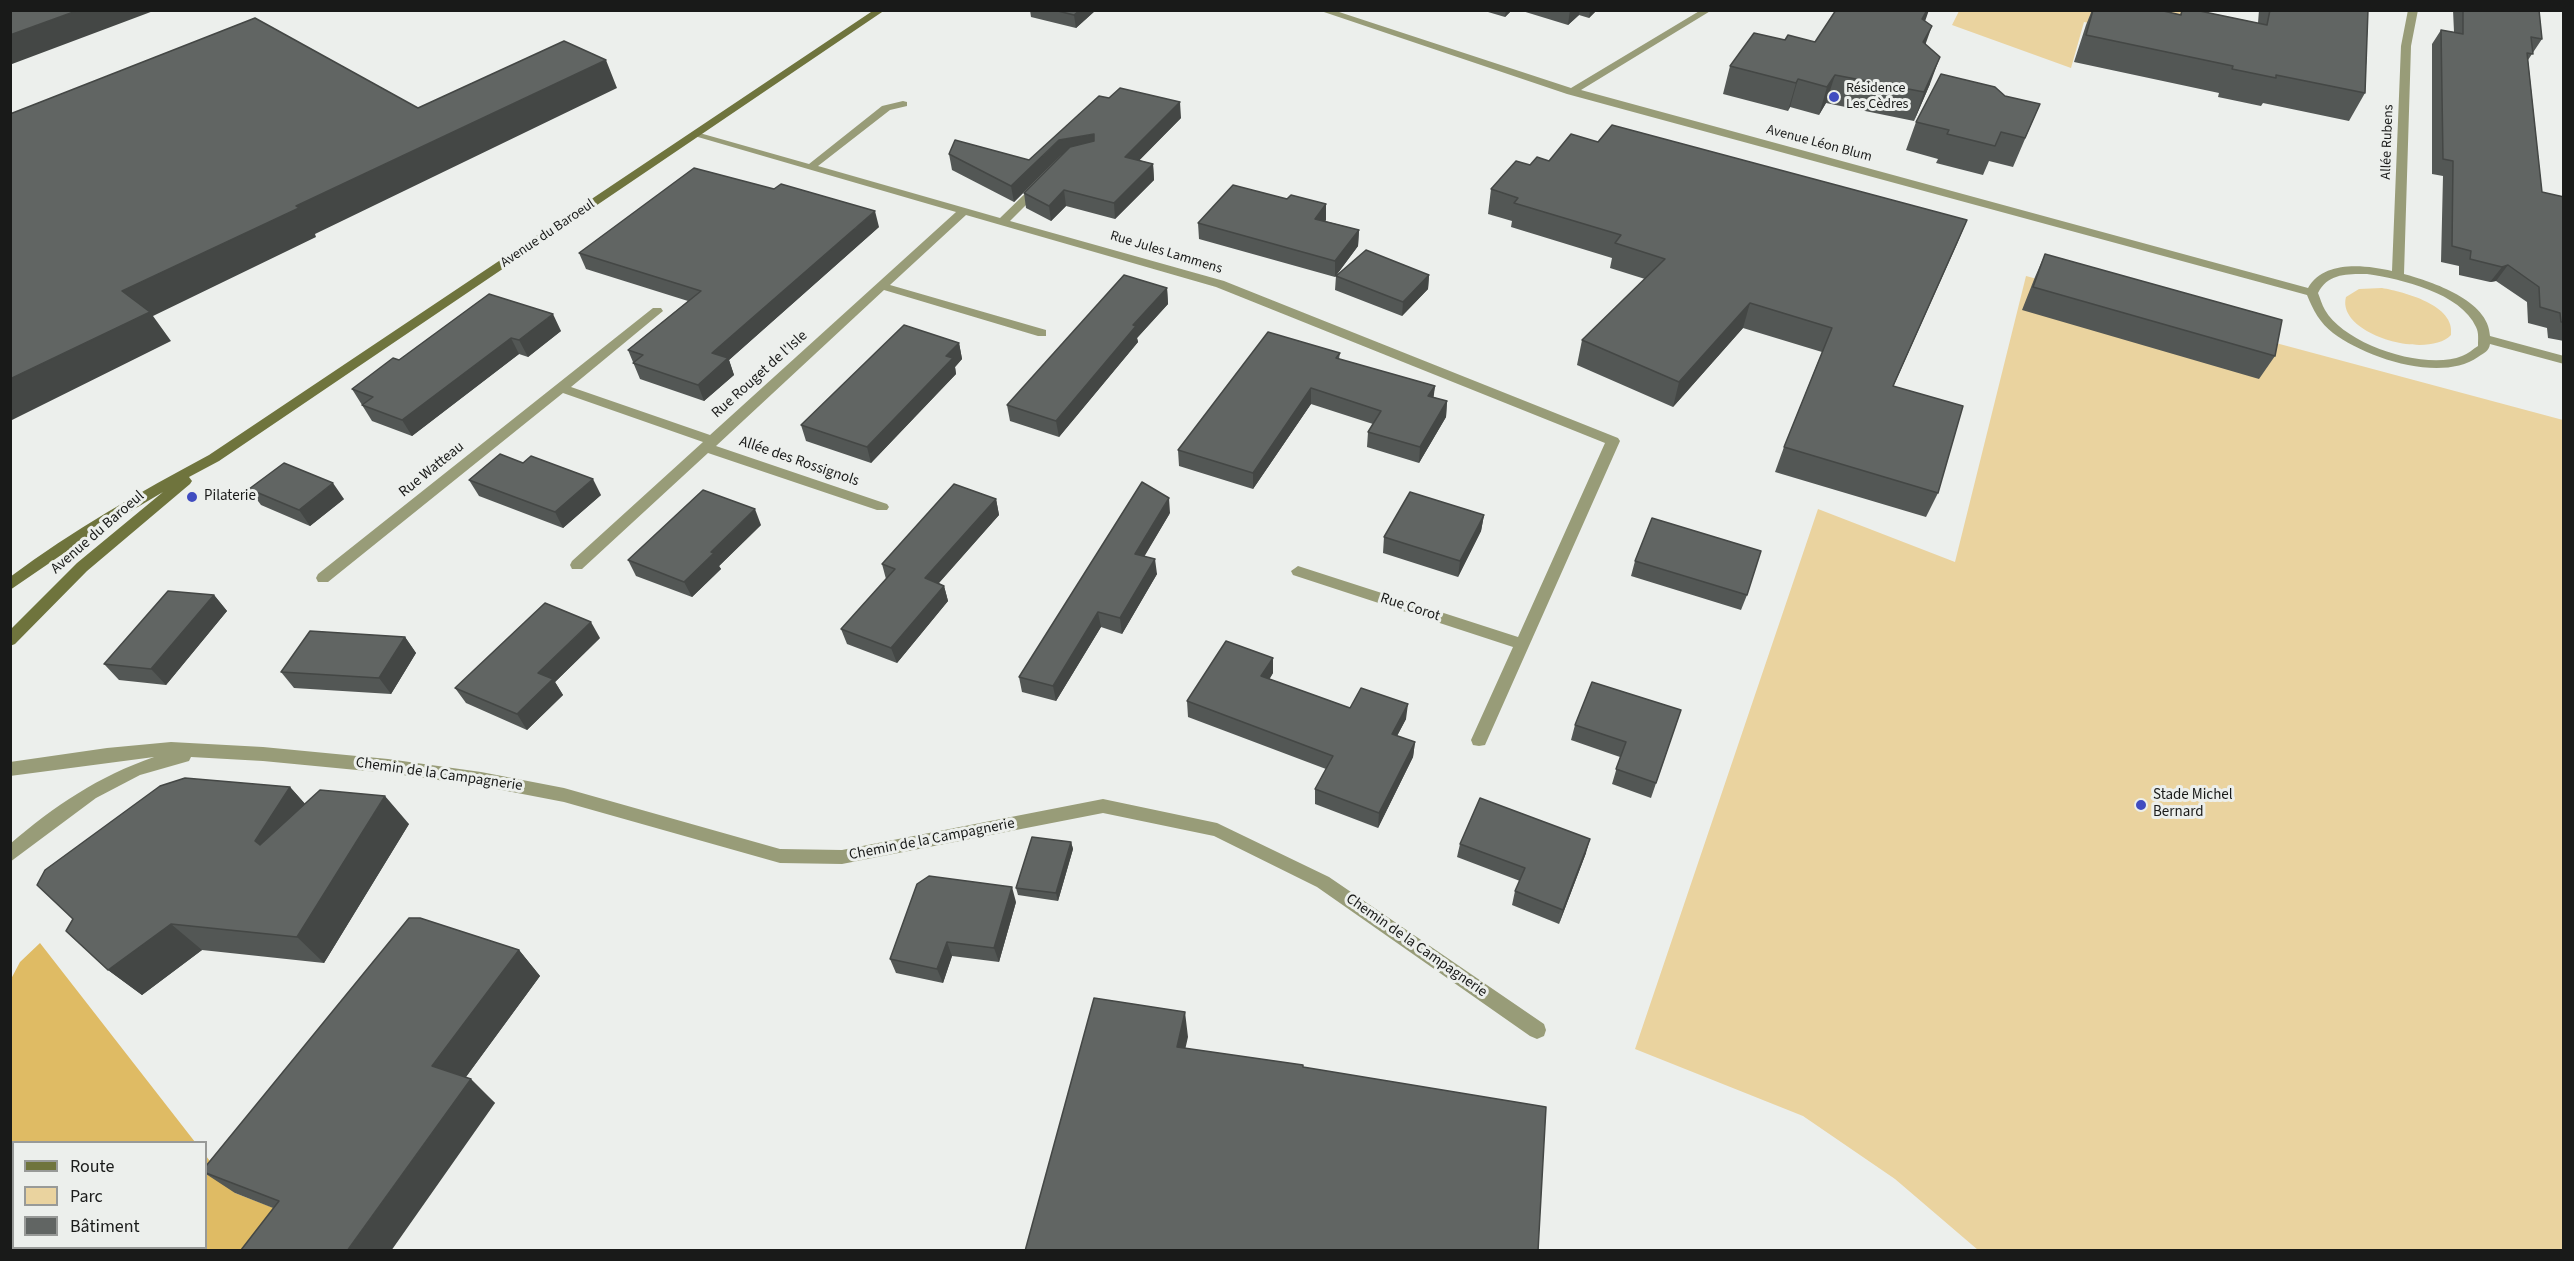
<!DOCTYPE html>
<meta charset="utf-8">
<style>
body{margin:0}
#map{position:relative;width:2574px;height:1261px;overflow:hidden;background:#ecefec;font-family:"Source Sans 3",sans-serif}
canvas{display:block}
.frame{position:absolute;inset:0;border:12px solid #191a19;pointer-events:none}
.legend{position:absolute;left:12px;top:1141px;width:195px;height:108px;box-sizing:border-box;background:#ecefec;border:2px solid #989a98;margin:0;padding:8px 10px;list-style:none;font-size:18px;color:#191a19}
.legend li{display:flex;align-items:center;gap:12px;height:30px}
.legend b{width:30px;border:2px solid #989a98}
</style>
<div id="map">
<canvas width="2574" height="1261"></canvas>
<div class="frame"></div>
<ul class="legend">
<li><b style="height:8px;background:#6f743d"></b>Route</li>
<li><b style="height:16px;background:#ead39f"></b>Parc</li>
<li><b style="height:16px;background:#616563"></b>Bâtiment</li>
</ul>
</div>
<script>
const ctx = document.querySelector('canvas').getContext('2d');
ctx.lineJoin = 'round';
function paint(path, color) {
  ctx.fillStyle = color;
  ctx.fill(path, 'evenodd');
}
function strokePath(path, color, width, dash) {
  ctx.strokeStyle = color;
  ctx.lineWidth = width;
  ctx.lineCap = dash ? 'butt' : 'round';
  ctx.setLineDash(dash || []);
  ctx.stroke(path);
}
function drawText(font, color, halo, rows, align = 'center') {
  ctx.font = font + ' "Source Sans 3",sans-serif';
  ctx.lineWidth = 6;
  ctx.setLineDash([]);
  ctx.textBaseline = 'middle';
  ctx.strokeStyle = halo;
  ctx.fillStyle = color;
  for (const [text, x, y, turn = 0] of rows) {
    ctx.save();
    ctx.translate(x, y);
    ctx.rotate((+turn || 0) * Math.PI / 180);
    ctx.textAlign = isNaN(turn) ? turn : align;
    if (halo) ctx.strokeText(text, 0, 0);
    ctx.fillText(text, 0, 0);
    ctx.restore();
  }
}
paint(new Path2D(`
 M 1959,11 L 2182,11 L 2177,27 L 2139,33 L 2084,22 L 2071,68 L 1952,25 Z
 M 2026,276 L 2563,420 L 2563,1250 L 1978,1250 L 1895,1179 L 1803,1116 L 1635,1049 L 1818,509 L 1955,562 Z
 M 2382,288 C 2404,292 2456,305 2451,335 C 2427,360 2336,334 2346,297 L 2359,289 Z`), '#ead39f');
paint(new Path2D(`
 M 40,943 L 195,1142 L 14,1142 L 14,1248 L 206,1248 L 206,1156 L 235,1193 L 310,1222 L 289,1250 L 11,1250 L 11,979 L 20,962 Z`), '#dfbb64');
paint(new Path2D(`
 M 1318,10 L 1333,10 L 1571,88 L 1701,10 L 1712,10 L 1581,90 L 2308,288 C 2324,260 2365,265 2392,271 L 2401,46 L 2408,10 L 2418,10 L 2411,46 L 2404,274 C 2432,282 2489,300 2490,336 L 2564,356 L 2564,364 L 2490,344 C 2489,351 2484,353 2478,357 C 2441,383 2366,358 2333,333 C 2320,323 2313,310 2307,295 L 1567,94 ZM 2367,274 C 2401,279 2461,293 2476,327 C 2479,333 2478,339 2478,346 C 2473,349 2468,354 2462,356 C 2426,371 2345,345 2325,310 C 2322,305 2320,298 2318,293 C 2328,273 2348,274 2367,274 Z
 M 903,101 L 907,102 L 907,106 L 890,110 L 818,166 L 1000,218 L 1035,184 L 1043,184 L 1043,188 L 1010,221 L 1224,281 L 1618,438 L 1620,441 L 1485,745 L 1479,746 L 1473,745 L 1471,740 L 1513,647 L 1293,575 L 1291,571 L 1298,566 L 1518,637 L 1605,443 L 1216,287 L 966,215 L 890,285 L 1046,330 L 1046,336 L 1038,336 L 884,290 L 716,446 L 887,504 L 889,507 L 887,510 L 877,510 L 708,453 L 582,569 L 572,569 L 570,565 L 572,561 L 703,442 L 563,393 L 328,582 L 318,582 L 316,578 L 318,574 L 653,308 L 661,308 L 663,311 L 571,387 L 710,435 L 956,212 L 691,135 L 696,132 L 809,164 L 882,106 Z
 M 171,742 L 263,747 L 388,759 L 481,772 L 564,788 L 780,849 L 842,850 L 1103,799 L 1217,823 L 1329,877 L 1544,1024 L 1546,1030 L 1544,1036 L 1537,1039 L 1530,1036 L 1317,887 L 1214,836 L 1103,813 L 842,864 L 780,863 L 564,802 L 481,786 L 388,773 L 263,761 L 191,757 L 189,761 L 140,775 L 96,798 L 10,862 L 10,844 C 54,806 99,776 154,757 L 10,776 L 10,762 L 107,748 Z`), '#989c78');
paint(new Path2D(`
 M 874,10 L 885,10 L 219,461 L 189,477 L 192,481 L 190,484 L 87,571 L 15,644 L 10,646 L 10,630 L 77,563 L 163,492 L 89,536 L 10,590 L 10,577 C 73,530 140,492 209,455 Z`), '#6f743d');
paint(new Path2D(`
 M 1030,10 L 1096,10 L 1076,28 L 1031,17 Z
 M 1488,10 L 1512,10 L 1505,17 L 1488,12 Z
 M 1519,10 L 1597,10 L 1589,18 L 1579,15 L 1568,25 Z
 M 2092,10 L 2180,15 L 2182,10 L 2195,10 L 2258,23 L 2259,10 L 2368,10 L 2365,93 L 2349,121 L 2263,103 L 2261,106 L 2218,97 L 2219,93 L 2074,62 L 2086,25 Z
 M 2453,10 L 2539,10 L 2542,39 L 2528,60 L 2542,192 L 2564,197 L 2564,341 L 2548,338 L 2547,328 L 2528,323 L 2527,302 L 2496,281 L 2490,282 L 2459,275 L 2459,266 L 2441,262 L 2443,176 L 2432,174 L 2432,44 L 2441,30 L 2454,32 Z
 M 1925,21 L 1926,45 L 1930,84 L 1914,121 L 1826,103 L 1819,115 L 1790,107 L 1788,111 L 1723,94 L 1730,66 L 1785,40 L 1815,42 Z
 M 2005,96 L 2040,104 L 2013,167 L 1989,161 L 1983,175 L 1936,163 L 1938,159 L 1906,150 L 1916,122 Z
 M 1181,118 L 1139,160 L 1153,164 L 1154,180 L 1115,219 L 1066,206 L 1051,221 L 1026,208 L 1024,193 L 1061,155 L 1014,202 L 952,170 L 949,154 L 1029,160 Z
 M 1598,142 L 1967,220 L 1893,387 L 1938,493 L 1926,517 L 1775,472 L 1784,447 L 1822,352 L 1743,328 L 1673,407 L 1577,365 L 1582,340 L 1645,279 L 1610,268 L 1612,258 L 1511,227 L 1512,221 L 1488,214 L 1491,189 L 1530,165 L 1549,161 Z
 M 1287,199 L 1326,204 L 1326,220 L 1325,221 L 1359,230 L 1358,246 L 1335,277 L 1199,239 L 1198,223 Z
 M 879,227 L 729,360 L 734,375 L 704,401 L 640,379 L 628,350 L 688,301 L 586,269 L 579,253 Z
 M 2045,254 L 2275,356 L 2259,379 L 2022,310 L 2035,277 Z
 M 1429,275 L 1428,289 L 1402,316 L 1335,290 L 1336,276 Z
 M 1167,288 L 1168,304 L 1137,338 L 1138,342 L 1059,437 L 1010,421 L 1007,405 Z
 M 489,294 L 561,331 L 528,357 L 519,354 L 412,436 L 372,421 L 352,389 L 399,360 Z
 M 959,343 L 962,359 L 955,367 L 956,374 L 871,463 L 806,441 L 801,425 Z
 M 1340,353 L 1339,359 L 1435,386 L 1433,397 L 1447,401 L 1446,417 L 1419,463 L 1367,447 L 1368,432 L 1373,424 L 1311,404 L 1253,489 L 1179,466 L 1178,450 Z
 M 469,480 L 601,495 L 563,528 L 479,496 Z
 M 249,489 L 344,499 L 310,526 L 261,505 Z
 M 996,499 L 999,515 L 939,583 L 944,586 L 948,601 L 897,663 L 847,644 L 841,629 L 886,579 L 882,564 Z
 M 1170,513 L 1144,556 L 1157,574 L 1122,634 L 1101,627 L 1056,701 L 1022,692 L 1019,677 Z
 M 1484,515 L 1481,531 L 1458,577 L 1383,553 L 1384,537 Z
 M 761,525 L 719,566 L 721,569 L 692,597 L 636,576 L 628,560 Z
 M 1635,561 L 1747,595 L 1741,610 L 1631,576 Z
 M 214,595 L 227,611 L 166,685 L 119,680 L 104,664 Z
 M 405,637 L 416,653 L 391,694 L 294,688 L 281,672 Z
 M 600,638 L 555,682 L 563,695 L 527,730 L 466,703 L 455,688 Z
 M 1273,673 L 1269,679 L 1350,708 L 1406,719 L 1397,736 L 1415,742 L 1413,757 L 1378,828 L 1315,804 L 1315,789 L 1326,769 L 1188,717 L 1187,701 Z
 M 1681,710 L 1651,798 L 1612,784 L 1620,757 L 1571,740 L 1575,725 Z
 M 290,787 L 305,804 L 409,824 L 324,963 L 202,950 L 142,995 L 108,970 Z
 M 1071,842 L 1073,849 L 1058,901 L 1018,895 L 1016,888 Z
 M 1460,844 L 1586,853 L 1559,924 L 1512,905 L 1515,891 L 1520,881 L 1457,857 Z
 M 1016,902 L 999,962 L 952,956 L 943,983 L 896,973 L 890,959 Z
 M 519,950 L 540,976 L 466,1077 L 495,1103 L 273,1208 L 235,1193 L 206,1174 L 206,1166 Z`), '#535755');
paint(new Path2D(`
 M 79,10 L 156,10 L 12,64 L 10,66 L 10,35 Z
 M 1080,10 L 1096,10 L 1076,28 L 1074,15 Z
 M 1506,10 L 1512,10 L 1505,17 Z
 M 1570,10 L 1580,10 L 1579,15 L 1568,25 Z
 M 1590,10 L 1597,10 L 1589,18 Z
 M 1927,10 L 1929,10 L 1921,33 L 1922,19 Z
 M 1932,26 L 1922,54 L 1923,42 Z
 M 1940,57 L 1930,84 L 1914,121 L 1924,92 Z
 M 606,60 L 617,88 L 315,234 L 316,237 L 153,316 L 171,341 L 10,421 L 10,379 L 122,291 L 296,206 Z
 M 1835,75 L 1826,103 L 1819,115 L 1827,87 Z
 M 1798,79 L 1790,107 L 1788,111 L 1796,83 Z
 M 1180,102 L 1181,118 L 1127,173 L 1125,157 Z
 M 1094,134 L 1095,149 L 1061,155 L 1014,202 L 1011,186 L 1059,140 Z
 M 1153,164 L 1154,180 L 1115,219 L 1114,203 Z
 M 1064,190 L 1066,206 L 1051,221 L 1049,206 Z
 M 1326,204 L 1326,220 L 1314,235 L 1315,219 Z
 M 875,211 L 879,227 L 729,360 L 734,375 L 704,401 L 698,385 L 712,353 Z
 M 1967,220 L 1957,244 L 1882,411 L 1893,386 Z
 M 1359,230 L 1358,246 L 1335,277 L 1335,261 Z
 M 2508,265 L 2496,281 L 2490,282 L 2502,267 Z
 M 1429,275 L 1428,289 L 1402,316 L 1403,302 Z
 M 1167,288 L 1168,304 L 1137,338 L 1138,342 L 1059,437 L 1056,421 L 1133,325 Z
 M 1750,303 L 1743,328 L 1673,407 L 1679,382 Z
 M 553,314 L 561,331 L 528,357 L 519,340 Z
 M 511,338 L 519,354 L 412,436 L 402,420 Z
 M 959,343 L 962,359 L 955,367 L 956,374 L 871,463 L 867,447 L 946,356 Z
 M 1435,386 L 1433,402 L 1428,396 Z
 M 1311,388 L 1311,404 L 1253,489 L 1253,473 Z
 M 1447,401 L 1446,417 L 1419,463 L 1420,447 Z
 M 593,479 L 601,495 L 563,528 L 555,512 Z
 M 333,483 L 344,499 L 310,526 L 299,510 Z
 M 1169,498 L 1170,513 L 1137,569 L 1135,554 Z
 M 996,499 L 999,515 L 929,594 L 925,578 Z
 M 755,509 L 761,525 L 719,566 L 721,569 L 692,597 L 684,582 L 711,552 Z
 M 1484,515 L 1481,531 L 1458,577 L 1460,561 Z
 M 1155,559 L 1157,574 L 1122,634 L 1120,618 Z
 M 944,586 L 948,601 L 897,663 L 891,648 Z
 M 214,595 L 227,611 L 166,685 L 151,669 Z
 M 1098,612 L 1101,627 L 1056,701 L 1053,686 Z
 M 591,622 L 600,638 L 555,682 L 563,695 L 527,730 L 517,714 L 538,673 Z
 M 405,637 L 416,653 L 391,694 L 379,678 Z
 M 1273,658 L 1273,673 L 1262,692 L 1261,676 Z
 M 1408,704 L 1406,719 L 1390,749 L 1392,734 Z
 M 1415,742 L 1413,757 L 1378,828 L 1379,813 Z
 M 290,787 L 315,815 L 283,868 L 255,841 Z
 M 385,796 L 409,824 L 324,963 L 297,937 Z
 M 1590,839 L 1586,853 L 1559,924 L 1563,910 Z
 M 1071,842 L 1073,849 L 1058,901 L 1056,893 Z
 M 1012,887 L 1016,902 L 999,962 L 994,948 Z
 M 171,924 L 202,950 L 142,995 L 108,970 Z
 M 947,942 L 952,956 L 943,983 L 937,969 Z
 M 519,950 L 540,976 L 457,1089 L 432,1066 Z
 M 1185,1012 L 1188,1037 L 1180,1072 L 1177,1047 Z
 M 471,1079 L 495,1103 L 391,1251 L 347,1251 Z`), '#444745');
const building = new Path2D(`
 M 10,10 L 79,10 L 10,35 Z
 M 1054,10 L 1080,10 L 1074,15 Z
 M 1836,10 L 1927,10 L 1922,19 L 1932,26 L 1923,42 L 1940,57 L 1924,92 L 1835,75 L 1827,87 L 1798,79 L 1796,83 L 1730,66 L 1754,33 L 1785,40 L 1788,35 L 1815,42 Z
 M 2093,10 L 2159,10 L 2181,15 L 2182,10 L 2195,10 L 2267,25 L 2270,10 L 2368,10 L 2365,93 L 2276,75 L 2276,78 L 2232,69 L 2233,66 L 2086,35 Z
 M 2463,10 L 2539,10 L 2542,39 L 2531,37 L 2533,54 L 2527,53 L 2542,192 L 2564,197 L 2564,322 L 2561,322 L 2560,313 L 2540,307 L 2539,287 L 2508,265 L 2502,267 L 2470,259 L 2471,251 L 2452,246 L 2453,161 L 2443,159 L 2441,30 L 2463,34 Z
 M 255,18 L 418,108 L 564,41 L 606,60 L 296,206 L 299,208 L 122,291 L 150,312 L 10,379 L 10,114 Z
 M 1941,74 L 1995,87 L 2005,96 L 2040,104 L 2025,138 L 2001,132 L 1995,146 L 1947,134 L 1949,130 L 1916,122 Z
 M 1120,88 L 1180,102 L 1125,157 L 1153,164 L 1114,203 L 1064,190 L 1049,206 L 1024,193 L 1070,147 L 1094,141 L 1094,134 L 1059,140 L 1011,186 L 949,154 L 955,140 L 1029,160 L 1099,96 L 1109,98 Z
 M 1612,125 L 1967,220 L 1893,386 L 1963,406 L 1938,493 L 1784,447 L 1832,328 L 1750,303 L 1679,382 L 1582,340 L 1665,259 L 1615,243 L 1621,235 L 1514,203 L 1518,198 L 1491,189 L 1516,161 L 1530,165 L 1537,157 L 1549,161 L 1571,134 L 1598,142 Z
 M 694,168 L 774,189 L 781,184 L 875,211 L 712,353 L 728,358 L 698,385 L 633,363 L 643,355 L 628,350 L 701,291 L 579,253 Z
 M 1233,185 L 1287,199 L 1291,195 L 1326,204 L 1315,219 L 1359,230 L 1335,261 L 1198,223 Z
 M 1366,250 L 1429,275 L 1403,302 L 1336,276 Z
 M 2045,254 L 2282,320 L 2275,356 L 2033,287 Z
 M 1124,275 L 1167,288 L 1133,325 L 1136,326 L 1056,421 L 1007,405 Z
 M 489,294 L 553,314 L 519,340 L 511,338 L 402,420 L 362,405 L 373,397 L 352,389 L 393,358 L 399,360 Z
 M 904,325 L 959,343 L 946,356 L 953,358 L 867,447 L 801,425 Z
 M 1268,332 L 1340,353 L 1336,358 L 1435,386 L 1428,396 L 1447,401 L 1420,447 L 1368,432 L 1381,411 L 1311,388 L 1253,473 L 1178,450 Z
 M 500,454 L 523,463 L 531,456 L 593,479 L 555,512 L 469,480 Z
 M 284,463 L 333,483 L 299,510 L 249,489 Z
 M 1142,482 L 1169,498 L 1135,554 L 1155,559 L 1120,618 L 1098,612 L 1053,686 L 1019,677 Z
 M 954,484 L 996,499 L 925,578 L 944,586 L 891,648 L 841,629 L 895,569 L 882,564 Z
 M 703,490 L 755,509 L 711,552 L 714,553 L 684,582 L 628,560 Z
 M 1410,492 L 1484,515 L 1460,561 L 1384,537 Z
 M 1652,518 L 1761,551 L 1747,595 L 1635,561 Z
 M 168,591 L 214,595 L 151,669 L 104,664 Z
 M 545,603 L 591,622 L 538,673 L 553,679 L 517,714 L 455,688 Z
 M 310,631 L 405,637 L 379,678 L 281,672 Z
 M 1226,641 L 1273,658 L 1261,676 L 1350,708 L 1361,688 L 1408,704 L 1392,734 L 1415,742 L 1379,813 L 1315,789 L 1333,756 L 1187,701 Z
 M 1592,682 L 1681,710 L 1656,783 L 1616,769 L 1626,742 L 1575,725 Z
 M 185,778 L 290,787 L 255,841 L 260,845 L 320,790 L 385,796 L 297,937 L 171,924 L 108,970 L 66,931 L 73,919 L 37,885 L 45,870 L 160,786 Z
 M 1480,798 L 1590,839 L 1563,910 L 1515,891 L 1525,868 L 1460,844 Z
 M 1032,837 L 1071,842 L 1056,893 L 1016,888 Z
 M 929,876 L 1012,887 L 994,948 L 947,942 L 937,969 L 890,959 L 917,884 Z
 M 409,918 L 420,918 L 519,950 L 432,1066 L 471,1079 L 347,1251 L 241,1250 L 279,1201 L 206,1173 L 206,1166 Z
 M 1094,998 L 1185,1012 L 1177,1047 L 1303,1065 L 1303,1067 L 1546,1107 L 1538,1251 L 1025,1251 Z`);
paint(building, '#616563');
strokePath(building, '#444745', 1.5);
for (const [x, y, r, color] of [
 [1834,97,6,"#404cc0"],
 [192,497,6,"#404cc0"],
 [2141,805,6,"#404cc0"]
]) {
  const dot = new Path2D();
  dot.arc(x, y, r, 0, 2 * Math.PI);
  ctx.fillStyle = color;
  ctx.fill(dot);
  strokePath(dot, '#ecefec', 2);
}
drawText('14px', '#191a19', '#ecefec', [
 ["Résidence",1846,89],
 ["Les Cèdres",1846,105]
], 'left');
drawText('14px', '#191a19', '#ecefec', [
 ["Allée Rubens",2388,142,-88],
 ["Avenue Léon Blum",1819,144,15],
 ["Avenue du Baroeul",548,234,-34],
 ["Rue Jules Lammens",1166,253,17]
]);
drawText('15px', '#191a19', '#ecefec', [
 ["Rue Rouget de l'Isle",760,375,-42],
 ["Allée des Rossignols",799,462,19],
 ["Rue Watteau",432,470,-39],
 ["Avenue du Baroeul",98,533,-41],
 ["Rue Corot",1410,608,18],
 ["Chemin de la Campagnerie",439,775,8],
 ["Chemin de la Campagnerie",932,840,-11],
 ["Chemin de la Campagnerie",1416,946,35]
]);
drawText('15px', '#191a19', '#ecefec', [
 ["Pilaterie",204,497],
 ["Stade Michel",2153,796],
 ["Bernard",2153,813]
], 'left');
</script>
